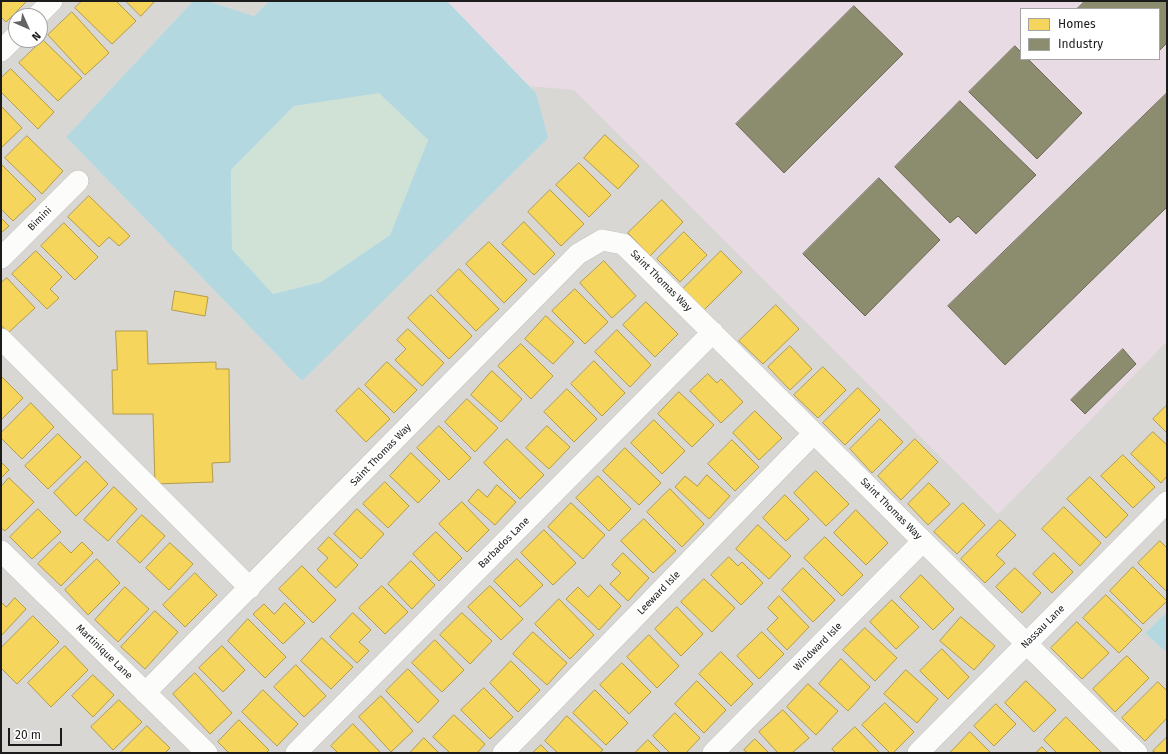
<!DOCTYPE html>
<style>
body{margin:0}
#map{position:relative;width:1168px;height:754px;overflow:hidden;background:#eae8e2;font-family:"Fira Sans",sans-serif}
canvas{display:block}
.frame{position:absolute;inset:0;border:2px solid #1b1b1b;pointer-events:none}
.legend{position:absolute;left:1020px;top:8px;width:140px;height:52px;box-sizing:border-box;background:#fff;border:1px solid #a4a4a4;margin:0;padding:5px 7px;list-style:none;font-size:12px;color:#1b1b1b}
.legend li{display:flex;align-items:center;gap:8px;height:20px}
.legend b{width:20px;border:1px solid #a4a4a4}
.north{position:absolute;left:8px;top:8px;width:40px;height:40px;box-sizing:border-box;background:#fff;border:1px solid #a4a4a4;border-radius:50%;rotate:135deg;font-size:11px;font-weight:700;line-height:16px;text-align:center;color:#1b1b1b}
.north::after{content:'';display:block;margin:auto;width:14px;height:18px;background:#636361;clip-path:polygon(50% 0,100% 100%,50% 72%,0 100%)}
.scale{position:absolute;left:8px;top:728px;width:54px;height:18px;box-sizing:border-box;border:2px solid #1b1b1b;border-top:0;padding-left:5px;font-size:12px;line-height:14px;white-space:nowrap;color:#1b1b1b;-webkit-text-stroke:3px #fff;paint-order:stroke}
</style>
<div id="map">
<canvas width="1168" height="754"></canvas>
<div class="frame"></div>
<ul class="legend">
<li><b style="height:11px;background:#f6d55c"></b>Homes</li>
<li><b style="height:11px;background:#8c8c6e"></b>Industry</li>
</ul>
<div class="north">N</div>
<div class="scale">20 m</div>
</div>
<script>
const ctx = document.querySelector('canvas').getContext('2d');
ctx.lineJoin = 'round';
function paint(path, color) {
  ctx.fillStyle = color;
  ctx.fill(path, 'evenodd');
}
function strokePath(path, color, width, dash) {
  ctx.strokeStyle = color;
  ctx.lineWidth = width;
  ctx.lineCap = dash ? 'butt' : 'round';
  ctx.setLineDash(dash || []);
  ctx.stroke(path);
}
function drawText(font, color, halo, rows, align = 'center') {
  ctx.font = font + ' "Fira Sans",sans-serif';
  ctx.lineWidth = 4;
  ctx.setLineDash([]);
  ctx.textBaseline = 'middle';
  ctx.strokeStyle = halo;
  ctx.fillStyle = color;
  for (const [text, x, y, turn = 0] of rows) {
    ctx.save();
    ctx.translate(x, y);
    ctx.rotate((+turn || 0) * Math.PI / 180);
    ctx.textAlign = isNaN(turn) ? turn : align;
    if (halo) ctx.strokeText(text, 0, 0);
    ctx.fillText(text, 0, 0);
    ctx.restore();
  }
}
paint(new Path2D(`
 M 1,1 L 193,1 L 66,137 L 302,381 L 536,93 L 530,86 L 574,89 L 998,514 L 1167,341 L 1167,612 L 1145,633 L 1167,653 L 1167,753 L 1,753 ZM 16,16 L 40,16 L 40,40 L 16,40 Z
 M 208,1 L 269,1 L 254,16 Z`), '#d9d7d4');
paint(new Path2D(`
 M 447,1 L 1167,1 L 1167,341 L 998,514 L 574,90 L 530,86 ZM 1021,9 L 1159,9 L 1159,59 L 1021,59 Z`), '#e8dbe3');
paint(new Path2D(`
 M 379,92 L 428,140 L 390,235 L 321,282 L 273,294 L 232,249 L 231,170 L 294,106 Z`), '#d0e2d6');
paint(new Path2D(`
 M 193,1 L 208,1 L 254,16 L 269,1 L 447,1 L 536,93 L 548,138 L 302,381 L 66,137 ZM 379,93 L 428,140 L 390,235 L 321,282 L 273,294 L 232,249 L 231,170 L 294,106 Z
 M 1167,612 L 1167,653 L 1145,633 Z`), '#b3d8e0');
const homes = new Path2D(`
 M 1,1 L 27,1 L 6,22 L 1,17 Z
 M 82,1 L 116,1 L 136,21 L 112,44 L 75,8 Z
 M 126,1 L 155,1 L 141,16 Z
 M 72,12 L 109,53 L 85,75 L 48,35 Z
 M 43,40 L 82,78 L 58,101 L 19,63 Z
 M 11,69 L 54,112 L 38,129 L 1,92 L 1,78 Z
 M 1,106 L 22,128 L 1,148 Z
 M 605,135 L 639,166 L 618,189 L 584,158 Z
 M 27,136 L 63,171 L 42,194 L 5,158 Z
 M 579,163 L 611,195 L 589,217 L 556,185 Z
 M 2,165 L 36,199 L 13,221 L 1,209 Z
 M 550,190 L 584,224 L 561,246 L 528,212 Z
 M 89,196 L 130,236 L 119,246 L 109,237 L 99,247 L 68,217 Z
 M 662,200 L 683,222 L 650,256 L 628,233 Z
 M 1,218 L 9,226 L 1,233 Z
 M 524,222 L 555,254 L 534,275 L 502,244 Z
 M 64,223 L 98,257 L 75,280 L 41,246 Z
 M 684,232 L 707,255 L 680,282 L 657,259 Z
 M 489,242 L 527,280 L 504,303 L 466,264 Z
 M 36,251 L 62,277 L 50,289 L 59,298 L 47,309 L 12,274 Z
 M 721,251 L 742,272 L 704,310 L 683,289 Z
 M 604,261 L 636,296 L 612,318 L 580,283 Z
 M 459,269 L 499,309 L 476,331 L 437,291 Z
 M 7,278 L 35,308 L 8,333 L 1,325 L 1,283 Z
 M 575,289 L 608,322 L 585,344 L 552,311 Z
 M 175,291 L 208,297 L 205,316 L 172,310 Z
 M 431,295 L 472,336 L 449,359 L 408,318 Z
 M 646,302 L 678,334 L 655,357 L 623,325 Z
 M 776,305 L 799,329 L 763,364 L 739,341 Z
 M 546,316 L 574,342 L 553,364 L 525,339 Z
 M 408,329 L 444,363 L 422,386 L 395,360 L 406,349 L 397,340 Z
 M 617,330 L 651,365 L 630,387 L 595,352 Z
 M 116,331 L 147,331 L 148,364 L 216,362 L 216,369 L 229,369 L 230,462 L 212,463 L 213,482 L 155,484 L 153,414 L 113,414 L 112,370 L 117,370 Z
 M 521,344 L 553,376 L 531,399 L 498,366 Z
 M 790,346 L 812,369 L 790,390 L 768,367 Z
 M 594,361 L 625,393 L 602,416 L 571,384 Z
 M 387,362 L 417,390 L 394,413 L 365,385 Z
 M 823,367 L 846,390 L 818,418 L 794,395 Z
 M 492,371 L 522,399 L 501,422 L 471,395 Z
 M 708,374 L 717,383 L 721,379 L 743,402 L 721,423 L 690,391 Z
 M 1,376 L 23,398 L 1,420 Z
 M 359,388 L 390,419 L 366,442 L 336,411 Z
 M 858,388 L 880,410 L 845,445 L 823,423 Z
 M 567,389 L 597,419 L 574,442 L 544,412 Z
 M 679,392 L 714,425 L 692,447 L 658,414 Z
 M 467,399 L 498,428 L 475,452 L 445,422 Z
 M 31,403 L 54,427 L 22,459 L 1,438 L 1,433 Z
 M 1167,405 L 1167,433 L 1153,419 Z
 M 755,411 L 782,438 L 759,460 L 733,433 Z
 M 880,419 L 903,442 L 872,473 L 850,449 Z
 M 654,420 L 685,451 L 662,474 L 631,443 Z
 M 439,426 L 471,458 L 449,480 L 417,448 Z
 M 547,426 L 570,447 L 549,469 L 526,448 Z
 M 1153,432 L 1167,445 L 1167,476 L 1161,483 L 1131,454 Z
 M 58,434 L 81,457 L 48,489 L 25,466 Z
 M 507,439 L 544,475 L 520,499 L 484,463 Z
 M 915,439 L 938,462 L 901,500 L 878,476 Z
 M 732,440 L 759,467 L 735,491 L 708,464 Z
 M 625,448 L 661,483 L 639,505 L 603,471 Z
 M 411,453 L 440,481 L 418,503 L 390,476 Z
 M 1123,455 L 1155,487 L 1133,508 L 1101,476 Z
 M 86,461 L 108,484 L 76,516 L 54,493 Z
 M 1,462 L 9,470 L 1,478 Z
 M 816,471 L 849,504 L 826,526 L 794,493 Z
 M 707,475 L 730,496 L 709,519 L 675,487 L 685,476 L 697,486 Z
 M 598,476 L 631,509 L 609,531 L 576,498 Z
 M 1090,477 L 1128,515 L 1106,538 L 1067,499 Z
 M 9,478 L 34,502 L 5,531 L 1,528 L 1,487 Z
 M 385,482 L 409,506 L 388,528 L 363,504 Z
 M 929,483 L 950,504 L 928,525 L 908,504 Z
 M 497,485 L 516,502 L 495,525 L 468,501 L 478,489 L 487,497 Z
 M 114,487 L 137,509 L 108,541 L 84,520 Z
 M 670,489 L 704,524 L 682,547 L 647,512 Z
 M 785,495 L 809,519 L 786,541 L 763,518 Z
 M 462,502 L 489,530 L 467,552 L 439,524 Z
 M 571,503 L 605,535 L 583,559 L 548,527 Z
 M 963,503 L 985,525 L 957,554 L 934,532 Z
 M 1064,507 L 1101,543 L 1080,566 L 1042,529 Z
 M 38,509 L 61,532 L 32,559 L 10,537 Z
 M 357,509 L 384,534 L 361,559 L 334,534 Z
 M 856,510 L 888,543 L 866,565 L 834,533 Z
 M 142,515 L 165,536 L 140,563 L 117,542 Z
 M 644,519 L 676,551 L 653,573 L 621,541 Z
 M 1000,520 L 1016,535 L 996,555 L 1005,563 L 985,583 L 961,559 Z
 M 758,525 L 791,556 L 769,579 L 736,549 Z
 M 544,530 L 576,563 L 553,585 L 521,553 Z
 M 436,532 L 462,558 L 439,581 L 413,554 Z
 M 329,537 L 358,565 L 336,588 L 317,570 L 328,558 L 318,549 Z
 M 825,537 L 863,575 L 842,596 L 804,558 Z
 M 1160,541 L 1167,548 L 1167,592 L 1138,563 Z
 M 60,542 L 71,553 L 82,542 L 93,553 L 61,586 L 38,564 Z
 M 170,543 L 193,564 L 169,590 L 146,568 Z
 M 623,553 L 649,578 L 628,601 L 610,584 L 621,573 L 612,565 Z
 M 1054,553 L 1073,572 L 1052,593 L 1033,574 Z
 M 729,557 L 738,566 L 742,562 L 763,583 L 741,605 L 711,575 Z
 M 97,559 L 120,583 L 88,615 L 65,590 Z
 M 517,559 L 543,585 L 520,607 L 494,581 Z
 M 411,561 L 435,585 L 412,609 L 388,584 Z
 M 302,566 L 336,600 L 313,623 L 279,589 Z
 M 1133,567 L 1167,601 L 1143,624 L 1110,591 Z
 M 803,568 L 835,600 L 813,622 L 782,590 Z
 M 1015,568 L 1041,593 L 1022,613 L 996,587 Z
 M 195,573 L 217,595 L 185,627 L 163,605 Z
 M 921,575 L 954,609 L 933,630 L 900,597 Z
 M 704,579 L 735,608 L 712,632 L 681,602 Z
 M 600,585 L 621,606 L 599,630 L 566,599 L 578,587 L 588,597 Z
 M 382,586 L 408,612 L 385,634 L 359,608 Z
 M 490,586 L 523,619 L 501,640 L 468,607 Z
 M 125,587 L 149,609 L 118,642 L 95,620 Z
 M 1106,595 L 1142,630 L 1119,653 L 1083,618 Z
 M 779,596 L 809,627 L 787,650 L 767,629 L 778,618 L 768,608 Z
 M 15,598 L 26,609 L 1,636 L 1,602 L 6,607 Z
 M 559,599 L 594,635 L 570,659 L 535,624 Z
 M 892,600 L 919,627 L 896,649 L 870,622 Z
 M 285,603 L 305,623 L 283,644 L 253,614 L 264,604 L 274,614 Z
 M 677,607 L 703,634 L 681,656 L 655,629 Z
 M 155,611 L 178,632 L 145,669 L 121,647 Z
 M 353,613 L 371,630 L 359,642 L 369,651 L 357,663 L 330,637 Z
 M 462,613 L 492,641 L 470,664 L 440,635 Z
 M 33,616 L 59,642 L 17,684 L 1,668 L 1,648 Z
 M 961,617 L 995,646 L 974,670 L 940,641 Z
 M 248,619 L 286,657 L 265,678 L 228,641 Z
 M 1077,622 L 1109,653 L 1082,679 L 1051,648 Z
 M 865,628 L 897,658 L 875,681 L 843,650 Z
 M 533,632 L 567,663 L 547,685 L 513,654 Z
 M 762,632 L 784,654 L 759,679 L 737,656 Z
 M 649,635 L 679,666 L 657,688 L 627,657 Z
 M 322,638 L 353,667 L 331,689 L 301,661 Z
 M 435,640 L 464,670 L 442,692 L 412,663 Z
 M 65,646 L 88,670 L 51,707 L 28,683 Z
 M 222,646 L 245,670 L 223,692 L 199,668 Z
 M 942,649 L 969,677 L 948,699 L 920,671 Z
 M 721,652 L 753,684 L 731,706 L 699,674 Z
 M 1127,656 L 1149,678 L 1115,712 L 1093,689 Z
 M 841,659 L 870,687 L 848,711 L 819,684 Z
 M 511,661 L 540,690 L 518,712 L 490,683 Z
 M 622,663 L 651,692 L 629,714 L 600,685 Z
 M 296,665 L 326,696 L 304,717 L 274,687 Z
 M 408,669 L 439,701 L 418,723 L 386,691 Z
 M 906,670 L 938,699 L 917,723 L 884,694 Z
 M 195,673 L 232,713 L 210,734 L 173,694 Z
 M 93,675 L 114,695 L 93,717 L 72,696 Z
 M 697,681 L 726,710 L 704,733 L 675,704 Z
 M 1026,681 L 1056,710 L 1034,732 L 1005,703 Z
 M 1158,682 L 1167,691 L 1167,718 L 1145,741 L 1122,718 Z
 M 808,684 L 838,711 L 816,735 L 787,707 Z
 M 484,688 L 513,717 L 490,739 L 461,710 Z
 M 263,690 L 298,724 L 277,746 L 242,712 Z
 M 595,690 L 628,723 L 606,745 L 573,713 Z
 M 381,696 L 413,731 L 391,752 L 359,717 Z
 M 119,700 L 142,722 L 113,750 L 91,727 Z
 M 885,703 L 914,732 L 893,753 L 890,753 L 862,725 Z
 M 996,704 L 1016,724 L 994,746 L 974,726 Z
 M 783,710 L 809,738 L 792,753 L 778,753 L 759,732 Z
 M 675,713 L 700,738 L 686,753 L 670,753 L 653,736 Z
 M 454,715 L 485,744 L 477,753 L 450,753 L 433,737 Z
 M 567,716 L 603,750 L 599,753 L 558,753 L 545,741 Z
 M 1066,717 L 1102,753 L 1057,753 L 1044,740 Z
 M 239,720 L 269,750 L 266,753 L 229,753 L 218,742 Z
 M 353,724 L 381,753 L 338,753 L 331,746 Z
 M 147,726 L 170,748 L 165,753 L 120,753 Z
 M 855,727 L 880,753 L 836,753 L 832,749 Z
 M 970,732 L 991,753 L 950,753 Z
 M 1167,737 L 1167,753 L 1156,753 L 1153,751 Z
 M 424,738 L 439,753 L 410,753 Z
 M 755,739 L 769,753 L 748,753 L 744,750 Z
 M 648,740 L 661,753 L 635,753 Z
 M 541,745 L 549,753 L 533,753 Z
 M 1042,747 L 1048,753 L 1036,753 Z`);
paint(homes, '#f6d55c');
strokePath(homes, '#b49d48', 1);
const industry = new Path2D(`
 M 1085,1 L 1167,1 L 1167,43 L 1160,50 L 1159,48 L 1159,9 L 1077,9 Z
 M 854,6 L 903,54 L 784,173 L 736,124 Z
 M 1015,46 L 1021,52 L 1021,59 L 1028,59 L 1082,113 L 1037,159 L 969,92 Z
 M 1167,93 L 1167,207 L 1005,365 L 948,306 Z
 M 960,101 L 1036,175 L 976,234 L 958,216 L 950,223 L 895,167 Z
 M 879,178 L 940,240 L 865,316 L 803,254 Z
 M 1123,349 L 1136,364 L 1085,414 L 1071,400 Z`);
paint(industry, '#8c8c6e');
strokePath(industry, '#6a6a55', 1);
const minor = new Path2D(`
 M 37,16 L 52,1
 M 1,51 L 16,36
 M 1,258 L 78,181
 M 1,339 L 250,588
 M 1,551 L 207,753
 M 145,693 L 578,254 L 602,240 L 623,244 L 1137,753
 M 296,753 L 713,332
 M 503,753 L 814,433
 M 713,753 L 923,541
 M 918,753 L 1167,502`);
strokePath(minor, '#c2c2bf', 22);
strokePath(minor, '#fcfcfb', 21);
drawText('10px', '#1b1b1b', '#fff', [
 ["Bimini",40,219,-45],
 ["Saint Thomas Way",661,281,45],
 ["Saint Thomas Way",381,455,-46],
 ["Saint Thomas Way",891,509,45],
 ["Barbados Lane",504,543,-45],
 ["Leeward Isle",659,593,-46],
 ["Nassau Lane",1043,627,-45],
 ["Windward Isle",818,647,-45],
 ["Martinique Lane",104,652,44]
]);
</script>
